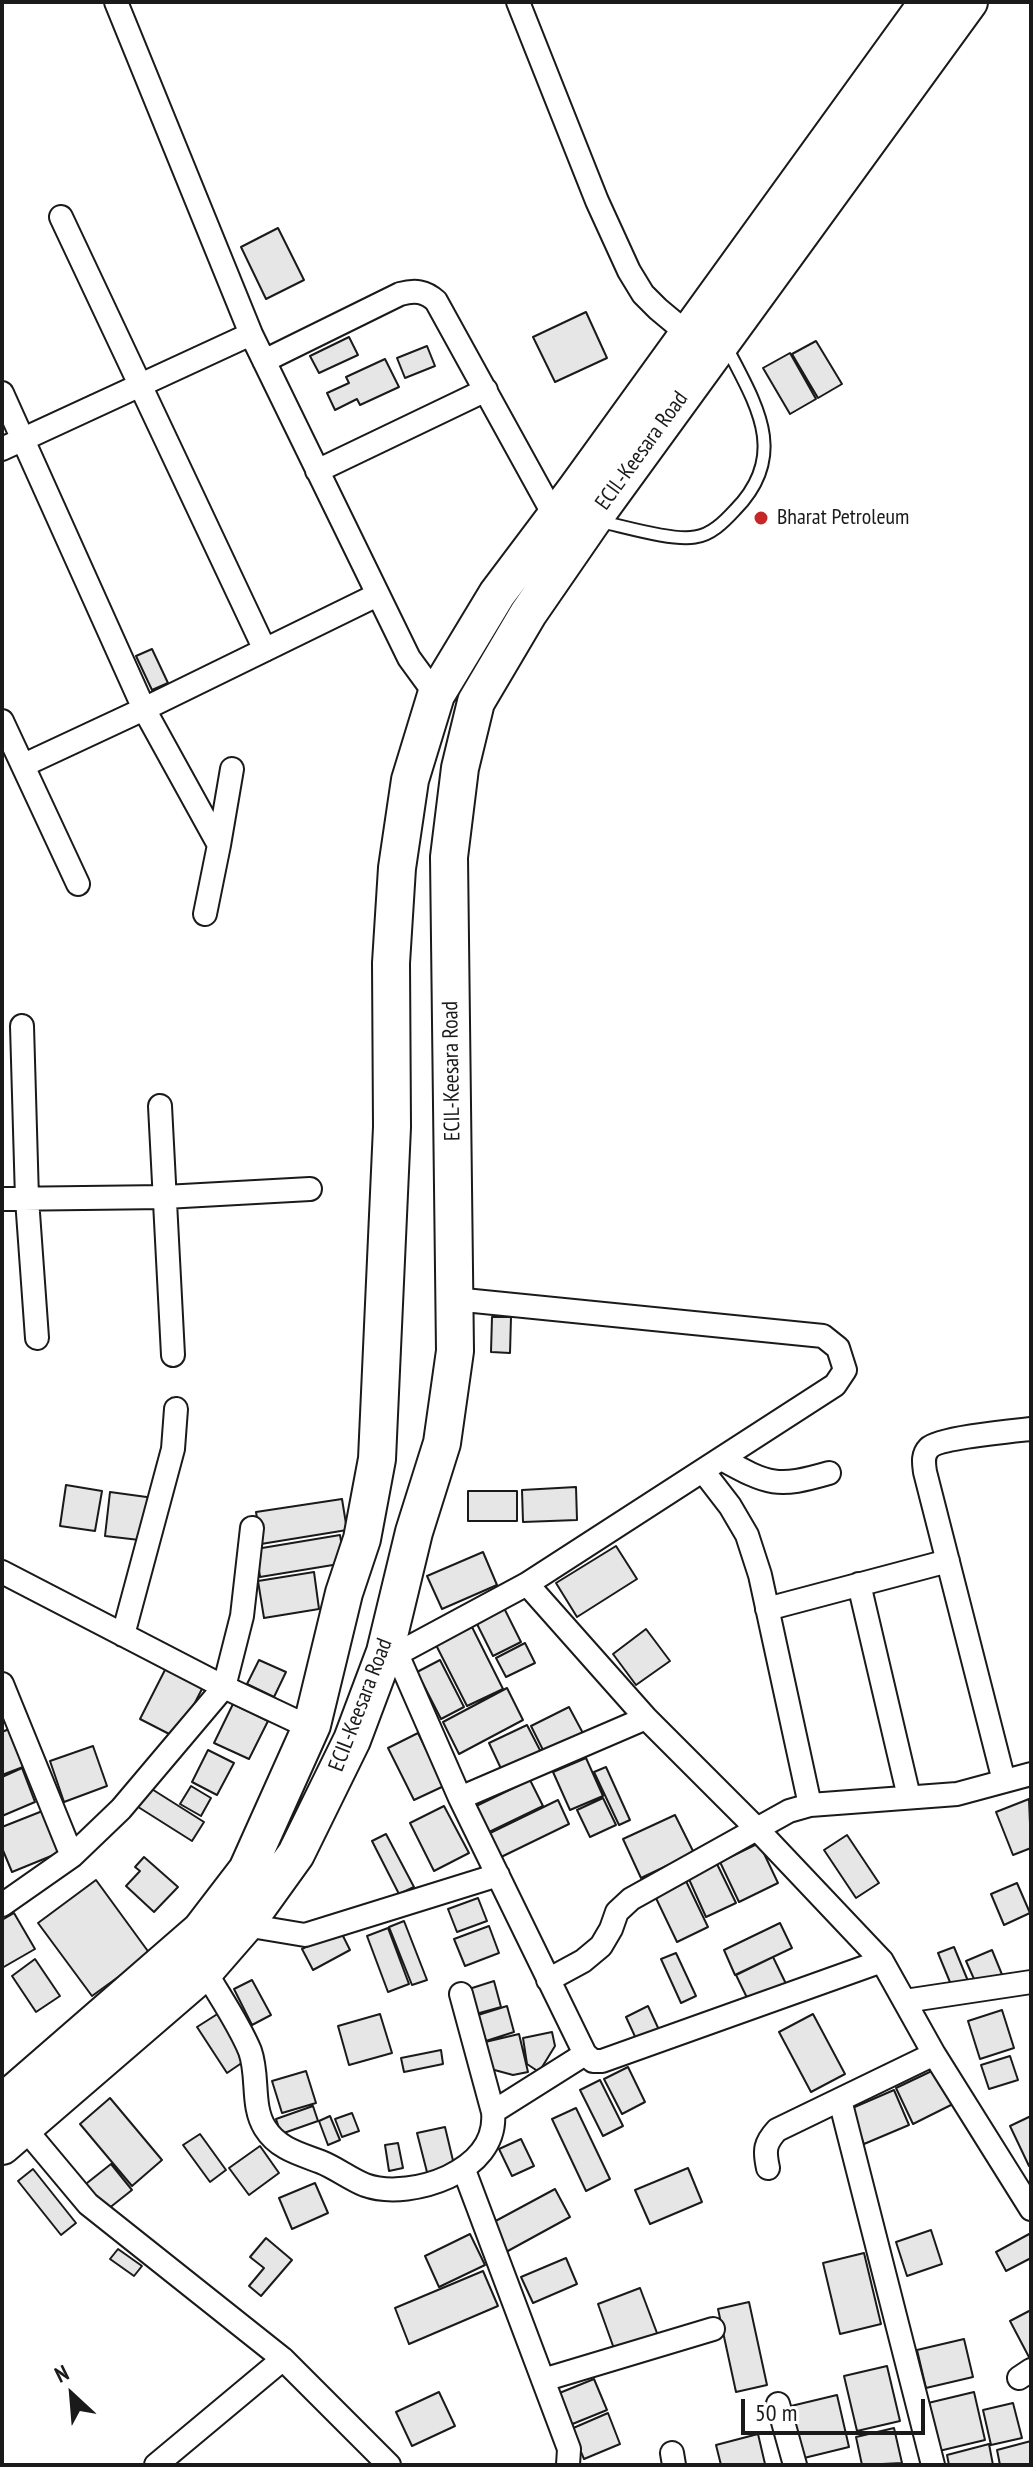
<!DOCTYPE html>
<style>
body{margin:0}
#map{position:relative;width:1033px;height:2467px;overflow:hidden;background:#fff;font-family:"PT Sans Narrow",sans-serif}
canvas{display:block}
.frame{position:absolute;inset:0;border:4px solid #1a1a1a;pointer-events:none}
.north{position:absolute;left:32px;top:2355px;width:80px;height:80px;-webkit-text-stroke:6px #fff;paint-order:stroke;rotate:334deg;font-size:22px;font-weight:700;line-height:32px;text-align:center;color:#1a1a1a}
.north::after{content:'';display:block;margin:auto;width:28px;height:36px;background:#1a1a1a;clip-path:polygon(50% 0,100% 100%,50% 72%,0 100%)}
.scale{position:absolute;left:741px;top:2399px;width:184px;height:36px;box-sizing:border-box;border:4px solid #1a1a1a;border-top:0;padding-left:10px;font-size:24px;line-height:28px;white-space:nowrap;color:#1a1a1a;-webkit-text-stroke:6px #fff;paint-order:stroke}
</style>
<div id="map">
<canvas width="1033" height="2467"></canvas>
<div class="frame"></div>
<div class="north">N</div>
<div class="scale">50 m</div>
</div>
<script>
const ctx = document.querySelector('canvas').getContext('2d');
ctx.lineJoin = 'round';
function paint(path, color) {
  ctx.fillStyle = color;
  ctx.fill(path, 'evenodd');
}
function strokePath(path, color, width, dash) {
  ctx.strokeStyle = color;
  ctx.lineWidth = width;
  ctx.lineCap = dash ? 'butt' : 'round';
  ctx.setLineDash(dash || []);
  ctx.stroke(path);
}
function drawText(font, color, halo, rows, align = 'center') {
  ctx.font = font + ' "PT Sans Narrow",sans-serif';
  ctx.lineWidth = 6;
  ctx.setLineDash([]);
  ctx.textBaseline = 'middle';
  ctx.strokeStyle = halo;
  ctx.fillStyle = color;
  for (const [text, x, y, turn = 0] of rows) {
    ctx.save();
    ctx.translate(x, y);
    ctx.rotate((+turn || 0) * Math.PI / 180);
    ctx.textAlign = isNaN(turn) ? turn : align;
    if (halo) ctx.strokeText(text, 0, 0);
    ctx.fillText(text, 0, 0);
    ctx.restore();
  }
}
const building = new Path2D(`
 M 278,228 L 304,280 L 266,299 L 241,247 Z
 M 586,312 L 607,358 L 555,382 L 533,337 Z
 M 349,337 L 358,355 L 319,373 L 310,356 Z
 M 816,341 L 842,384 L 818,398 L 792,354 Z
 M 427,346 L 435,366 L 405,378 L 397,358 Z
 M 790,353 L 816,399 L 790,414 L 763,368 Z
 M 385,359 L 399,387 L 360,405 L 357,399 L 335,410 L 327,393 L 349,383 L 346,377 Z
 M 152,649 L 168,683 L 152,690 L 136,656 Z
 M 492,1317 L 511,1317 L 510,1353 L 491,1352 Z
 M 66,1485 L 102,1491 L 95,1531 L 60,1526 Z
 M 576,1487 L 577,1520 L 523,1522 L 522,1490 Z
 M 468,1491 L 517,1491 L 517,1521 L 468,1521 Z
 M 110,1492 L 154,1498 L 148,1541 L 105,1536 Z
 M 342,1499 L 347,1530 L 261,1544 L 256,1512 Z
 M 340,1535 L 345,1563 L 260,1577 L 256,1549 Z
 M 616,1546 L 637,1579 L 577,1617 L 556,1583 Z
 M 483,1552 L 497,1585 L 442,1609 L 427,1576 Z
 M 314,1572 L 319,1609 L 264,1618 L 258,1581 Z
 M 503,1606 L 521,1642 L 493,1656 L 475,1620 Z
 M 472,1627 L 503,1689 L 467,1706 L 436,1645 Z
 M 646,1629 L 670,1661 L 636,1685 L 613,1654 Z
 M 525,1643 L 535,1663 L 506,1677 L 496,1658 Z
 M 259,1660 L 286,1672 L 274,1697 L 247,1684 Z
 M 440,1660 L 464,1707 L 441,1719 L 417,1672 Z
 M 168,1664 L 205,1683 L 177,1738 L 140,1719 Z
 M 507,1688 L 523,1720 L 459,1754 L 443,1722 Z
 M 233,1704 L 268,1721 L 249,1759 L 214,1743 Z
 M 569,1707 L 585,1737 L 546,1756 L 531,1726 Z
 M 527,1725 L 543,1756 L 504,1775 L 489,1743 Z
 M 9,1729 L 23,1767 L 2,1775 L 2,1732 Z
 M 418,1733 L 444,1786 L 414,1800 L 388,1748 Z
 M 93,1746 L 107,1786 L 64,1802 L 50,1761 Z
 M 208,1750 L 234,1763 L 217,1795 L 192,1782 Z
 M 586,1758 L 603,1796 L 570,1810 L 553,1772 Z
 M 606,1767 L 630,1820 L 619,1825 L 594,1772 Z
 M 22,1768 L 35,1802 L 2,1816 L 2,1777 Z
 M 530,1780 L 543,1806 L 485,1834 L 472,1808 Z
 M 147,1786 L 204,1822 L 192,1841 L 135,1805 Z
 M 191,1786 L 211,1798 L 201,1816 L 180,1804 Z
 M 603,1798 L 616,1825 L 590,1837 L 577,1810 Z
 M 1029,1799 L 1031,1848 L 1013,1855 L 996,1812 Z
 M 558,1800 L 569,1824 L 497,1859 L 486,1835 Z
 M 444,1806 L 469,1853 L 434,1871 L 410,1823 Z
 M 45,1810 L 61,1852 L 12,1872 L 2,1848 L 2,1827 Z
 M 675,1815 L 694,1853 L 641,1878 L 623,1839 Z
 M 386,1834 L 414,1887 L 399,1894 L 372,1841 Z
 M 847,1835 L 879,1883 L 856,1898 L 824,1850 Z
 M 759,1843 L 778,1883 L 739,1902 L 720,1862 Z
 M 144,1857 L 178,1887 L 154,1912 L 126,1886 L 140,1871 L 135,1867 Z
 M 717,1864 L 736,1903 L 706,1917 L 688,1877 Z
 M 685,1879 L 708,1927 L 677,1942 L 654,1894 Z
 M 96,1880 L 150,1954 L 92,1996 L 38,1923 Z
 M 1017,1883 L 1030,1913 L 1004,1925 L 991,1894 Z
 M 478,1898 L 487,1921 L 457,1932 L 448,1909 Z
 M 14,1913 L 35,1949 L 2,1968 L 2,1920 Z
 M 404,1921 L 427,1980 L 412,1985 L 389,1927 Z
 M 780,1923 L 792,1948 L 735,1975 L 724,1950 Z
 M 489,1926 L 499,1953 L 465,1966 L 454,1939 Z
 M 388,1928 L 409,1984 L 388,1992 L 367,1936 Z
 M 340,1930 L 350,1950 L 313,1970 L 302,1949 Z
 M 954,1947 L 968,1981 L 952,1987 L 938,1953 Z
 M 992,1950 L 1003,1977 L 978,1988 L 966,1961 Z
 M 676,1953 L 696,1996 L 681,2003 L 661,1959 Z
 M 773,1957 L 788,1988 L 751,2006 L 736,1975 Z
 M 35,1959 L 60,1996 L 36,2012 L 12,1976 Z
 M 252,1980 L 271,2015 L 252,2025 L 234,1989 Z
 M 494,1981 L 501,2007 L 476,2014 L 469,1989 Z
 M 507,2006 L 514,2032 L 486,2041 L 478,2015 Z
 M 648,2006 L 660,2032 L 638,2043 L 626,2017 Z
 M 1002,2010 L 1014,2048 L 980,2059 L 968,2021 Z
 M 219,2013 L 249,2058 L 227,2073 L 197,2027 Z
 M 380,2014 L 392,2053 L 349,2065 L 338,2026 Z
 M 813,2014 L 845,2074 L 811,2092 L 779,2032 Z
 M 552,2032 L 555,2046 L 539,2072 L 527,2064 L 523,2038 Z
 M 519,2034 L 528,2072 L 513,2075 L 487,2068 L 481,2043 Z
 M 441,2050 L 443,2064 L 404,2072 L 401,2058 Z
 M 1010,2056 L 1018,2080 L 989,2089 L 981,2065 Z
 M 628,2067 L 645,2102 L 622,2114 L 604,2079 Z
 M 936,2069 L 953,2104 L 913,2124 L 896,2088 Z
 M 306,2071 L 316,2103 L 282,2113 L 272,2081 Z
 M 600,2080 L 623,2126 L 603,2136 L 580,2090 Z
 M 894,2090 L 909,2125 L 864,2144 L 850,2109 Z
 M 110,2098 L 162,2160 L 132,2186 L 80,2124 Z
 M 313,2106 L 318,2121 L 281,2134 L 276,2119 Z
 M 576,2108 L 610,2179 L 586,2191 L 552,2119 Z
 M 352,2113 L 359,2131 L 342,2137 L 335,2119 Z
 M 330,2116 L 340,2140 L 328,2145 L 319,2121 Z
 M 1031,2116 L 1031,2165 L 1029,2166 L 1010,2126 Z
 M 445,2127 L 455,2169 L 428,2176 L 417,2133 Z
 M 200,2134 L 226,2170 L 210,2182 L 183,2145 Z
 M 521,2139 L 534,2166 L 512,2176 L 499,2149 Z
 M 398,2143 L 403,2168 L 389,2171 L 385,2145 Z
 M 260,2146 L 279,2173 L 249,2195 L 229,2168 Z
 M 111,2164 L 132,2190 L 103,2213 L 82,2187 Z
 M 688,2168 L 702,2202 L 650,2224 L 635,2190 Z
 M 33,2169 L 76,2223 L 61,2235 L 18,2181 Z
 M 315,2183 L 328,2213 L 292,2229 L 279,2198 Z
 M 555,2189 L 570,2217 L 506,2252 L 490,2224 Z
 M 931,2230 L 942,2264 L 907,2276 L 896,2242 Z
 M 1031,2233 L 1031,2258 L 1006,2271 L 996,2252 Z
 M 470,2234 L 485,2265 L 439,2287 L 425,2256 Z
 M 266,2238 L 292,2260 L 261,2296 L 249,2286 L 264,2268 L 250,2257 Z
 M 118,2249 L 142,2266 L 134,2276 L 110,2259 Z
 M 864,2253 L 881,2324 L 840,2334 L 823,2263 Z
 M 566,2258 L 577,2284 L 533,2303 L 521,2277 Z
 M 483,2271 L 498,2306 L 409,2344 L 395,2308 Z
 M 640,2288 L 660,2341 L 617,2357 L 598,2304 Z
 M 749,2302 L 767,2385 L 736,2392 L 718,2309 Z
 M 1031,2310 L 1031,2358 L 1030,2359 L 1010,2321 Z
 M 964,2339 L 973,2377 L 926,2388 L 917,2350 Z
 M 887,2366 L 900,2421 L 857,2431 L 844,2376 Z
 M 594,2379 L 607,2410 L 570,2425 L 557,2394 Z
 M 439,2392 L 455,2426 L 412,2446 L 396,2412 Z
 M 974,2392 L 985,2440 L 939,2451 L 928,2403 Z
 M 837,2395 L 849,2447 L 804,2458 L 791,2406 Z
 M 1013,2403 L 1022,2438 L 991,2445 L 983,2410 Z
 M 608,2413 L 620,2444 L 584,2459 L 571,2429 Z
 M 894,2428 L 902,2463 L 862,2465 L 856,2437 Z
 M 758,2434 L 765,2464 L 721,2465 L 716,2445 Z
 M 1031,2441 L 1031,2465 L 1000,2465 L 997,2450 Z
 M 989,2444 L 993,2465 L 949,2465 L 947,2455 Z`);
paint(building, '#e6e6e6');
strokePath(building, '#1a1a1a', 2);
const service = new Path2D(`
 M 598,521 C 623,526 671,541 695,537 C 711,535 724,522 735,510 C 789,455 757,406 727,348`);
const minor = new Path2D(`
 M 116,2 L 251,334 L 409,658 L 436,695
 M 518,2 L 597,201 L 629,271 L 643,294 L 658,309 L 688,334
 M 61,217 L 265,650
 M 264,361 L 400,294 C 415,290 425,291 436,301 L 555,517
 M 2,393 L 144,709 L 377,595
 M 2,449 L 251,334
 M 317,471 L 486,390
 M 2,721 L 78,884
 M 24,765 L 144,709 L 219,845 L 205,914
 M 219,845 L 232,769
 M 22,1026 L 27,1199 L 37,1338
 M 160,1106 L 173,1355
 M 2,1199 L 165,1197 L 310,1189
 M 722,1459 C 769,1485 777,1488 829,1473
 M 703,1471 L 730,1506 L 747,1535 L 760,1575 L 810,1805
 M 2,1572 L 224,1687 L 311,1728
 M 527,1584 L 646,1718 L 758,1830 L 882,1961 L 934,2054 L 1031,2209
 M 859,1584 L 909,1797
 M 767,1609 L 948,1561
 M 123,1635 L 173,1449 L 176,1409
 M 385,1652 L 397,1654 L 460,1798 L 585,2054 L 593,2061 L 602,2061 L 882,1961
 M 397,1654 L 527,1584 L 835,1385 L 845,1370 L 838,1348 L 823,1336 L 454,1299
 M 2,1684 L 72,1856
 M 1004,1781 L 925,1472 C 924,1464 922,1455 929,1448 C 939,1438 1013,1431 1031,1429
 M 460,1798 L 646,1718
 M 2,1905 L 72,1856 L 121,1809 L 224,1687 L 242,1616 L 252,1528
 M 245,1925 L 305,1935 L 498,1875
 M 205,1971 C 220,1997 239,2024 250,2051 C 259,2076 251,2106 265,2128 C 278,2149 300,2154 321,2162 C 336,2168 350,2179 365,2185 C 390,2194 424,2188 448,2177 C 475,2164 496,2143 493,2112 L 461,1994
 M 548,1980 L 583,1961 L 601,1946 L 611,1929 L 617,1912 L 631,1899 L 789,1811 L 810,1805 L 957,1794 L 1031,1774
 M 905,2001 L 1031,1982
 M 840,2100 L 933,2465
 M 493,2112 L 585,2054
 M 16,2118 L 88,2204 L 283,2359 L 389,2465
 M 768,2168 C 764,2150 765,2143 777,2130 L 934,2054
 M 464,2170 L 569,2449 L 568,2465
 M 1019,2378 L 1031,2370
 M 543,2380 L 713,2329
 M 778,2404 L 795,2465
 M 672,2453 L 674,2465
 M 156,2465 L 283,2359`);
const primary = new Path2D(`
 M 2,2103 L 201,1930 L 247,1870 L 312,1725 L 344,1593 L 362,1539 L 377,1459 L 392,1127 L 391,963 L 397,868 L 410,780 L 436,695 L 497,594 L 576,489 L 928,2
 M 2,2146 L 205,1971 L 245,1925 L 296,1854 L 352,1740 L 385,1652 L 414,1532 L 442,1443 L 455,1351 L 449,857 L 460,768 L 476,702 L 528,614 L 599,511 L 969,2`);
strokePath(service, '#1a1a1a', 15);
strokePath(minor, '#1a1a1a', 26);
strokePath(primary, '#1a1a1a', 40);
strokePath(service, '#fff', 11);
strokePath(minor, '#fff', 22);
strokePath(primary, '#fff', 36);
for (const [x, y, r, color] of [
 [761,518,8,"#c62828"]
]) {
  const dot = new Path2D();
  dot.arc(x, y, r, 0, 2 * Math.PI);
  ctx.fillStyle = color;
  ctx.fill(dot);
  strokePath(dot, '#fff', 3);
}
drawText('22px', '#1a1a1a', '#fff', [
 ["ECIL-Keesara Road",642,451,-54],
 ["ECIL-Keesara Road",452,1071,-91],
 ["ECIL-Keesara Road",361,1705,-69]
]);
drawText('22px', '#1a1a1a', '#fff', [
 ["Bharat Petroleum",777,518]
], 'left');
</script>
